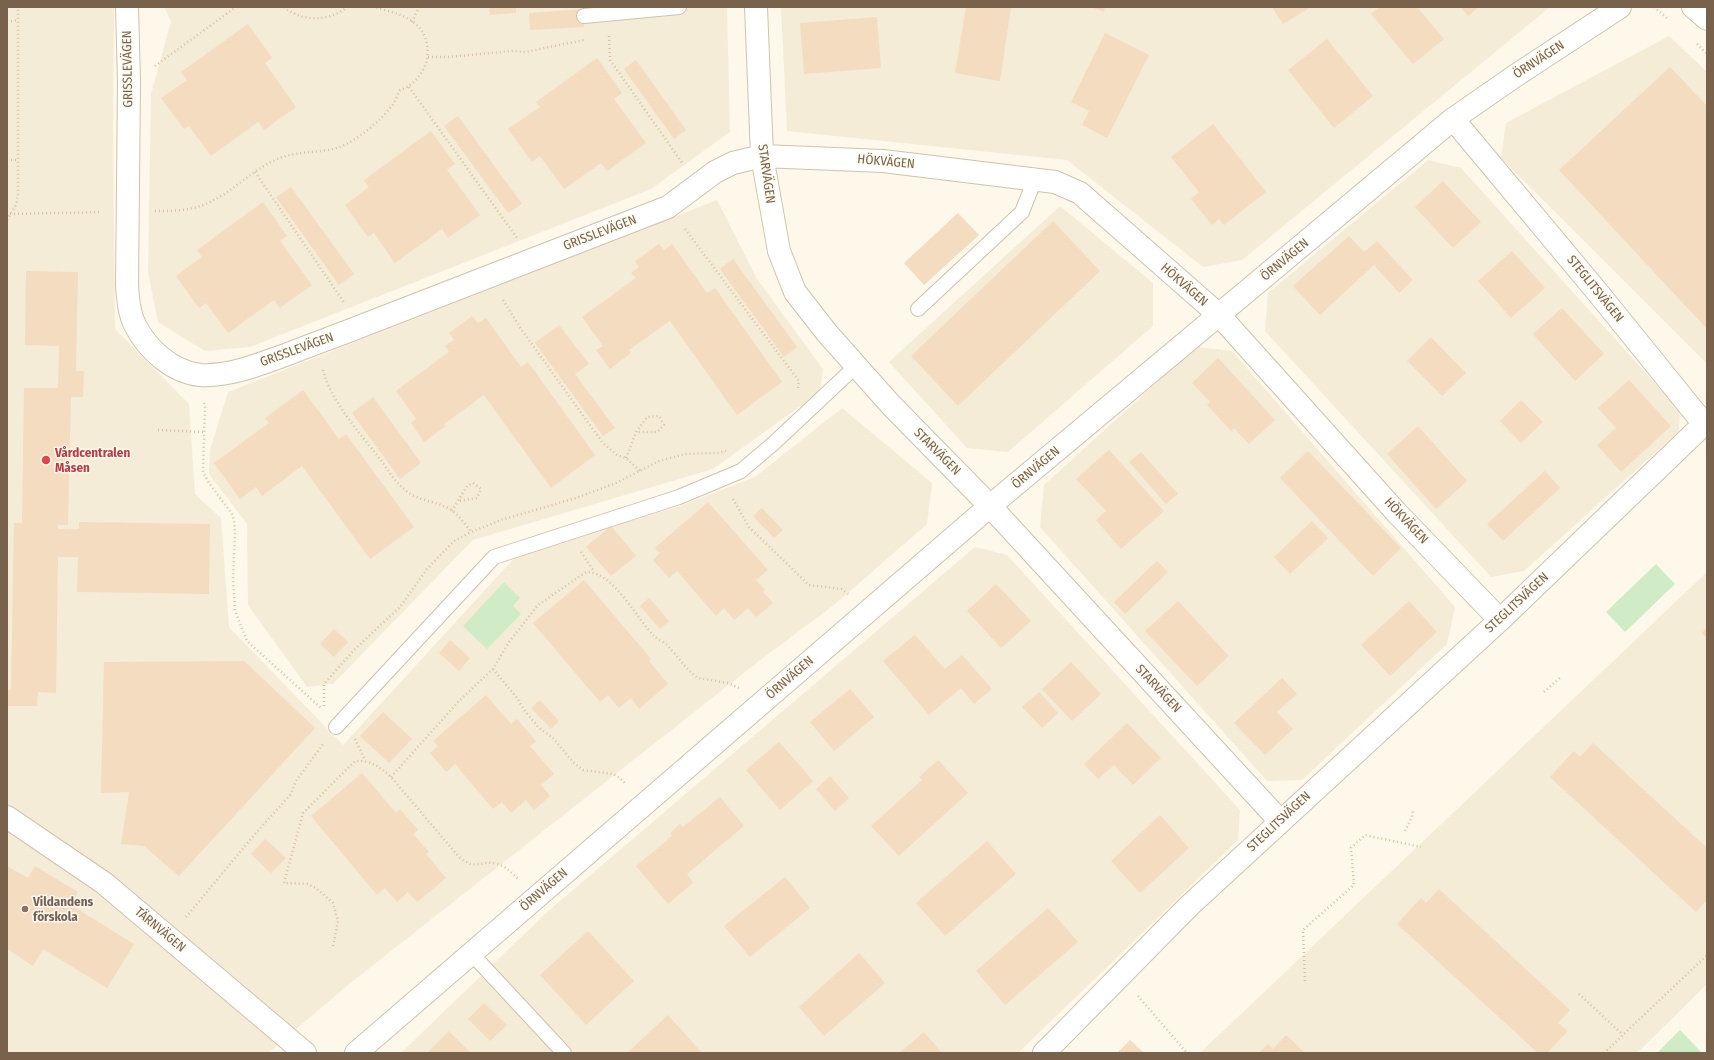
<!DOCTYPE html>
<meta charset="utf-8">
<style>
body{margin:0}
#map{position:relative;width:1714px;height:1060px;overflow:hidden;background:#fdf8e9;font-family:"Fira Sans Condensed",sans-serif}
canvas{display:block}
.frame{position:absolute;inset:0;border:8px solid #79624b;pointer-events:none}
</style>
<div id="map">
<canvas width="1714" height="1060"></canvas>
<div class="frame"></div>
</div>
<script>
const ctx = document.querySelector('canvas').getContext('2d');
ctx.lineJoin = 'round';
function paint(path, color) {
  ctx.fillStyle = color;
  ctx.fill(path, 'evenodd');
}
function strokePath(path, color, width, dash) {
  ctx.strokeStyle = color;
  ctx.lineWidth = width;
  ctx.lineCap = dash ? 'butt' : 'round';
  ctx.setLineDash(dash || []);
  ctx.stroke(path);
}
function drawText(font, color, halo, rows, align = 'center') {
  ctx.font = font + ' "Fira Sans Condensed",sans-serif';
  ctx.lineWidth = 3;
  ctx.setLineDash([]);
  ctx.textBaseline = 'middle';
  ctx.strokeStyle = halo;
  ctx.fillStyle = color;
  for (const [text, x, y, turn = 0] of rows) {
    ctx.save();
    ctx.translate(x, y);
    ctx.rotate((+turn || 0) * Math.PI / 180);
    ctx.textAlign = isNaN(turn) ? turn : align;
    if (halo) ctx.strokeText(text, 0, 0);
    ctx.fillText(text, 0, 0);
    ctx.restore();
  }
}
paint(new Path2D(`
 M 7,7 L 114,7 L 113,125 L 115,329 L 189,404 L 195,494 L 221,518 L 229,627 L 343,745 L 517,555 L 683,505 L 755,477 L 842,408 L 932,483 L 927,524 L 834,605 L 759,661 L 348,985 L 268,1053 L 7,1053 Z
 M 164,7 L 727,7 L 730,132 L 651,189 L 250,347 L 205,351 L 158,322 L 148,272 L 151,94 L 171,21 Z
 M 781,7 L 1550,7 L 1242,260 L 1203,267 L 1067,160 L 787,131 Z
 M 1669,36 L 1707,72 L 1707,364 L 1501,158 L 1506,123 Z
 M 1428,160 L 1461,168 L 1680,411 L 1679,431 L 1524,571 L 1491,577 L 1265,331 L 1268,293 Z
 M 717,200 L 757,279 L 823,369 L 820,392 L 713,469 L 473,540 L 333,684 L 307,687 L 248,605 L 247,524 L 209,474 L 210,450 L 228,392 Z
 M 1060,206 L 1153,283 L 1153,326 L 1008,452 L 967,448 L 889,362 Z
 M 1196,347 L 1232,351 L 1455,607 L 1447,644 L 1302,780 L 1267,781 L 1040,527 L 1044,485 Z
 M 975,547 L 1007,555 L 1240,810 L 1238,840 L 1018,1053 L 401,1053 L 546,913 Z
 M 1707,572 L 1707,984 L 1637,1053 L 1204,1053 L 1202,1051 Z`), '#f5ecd7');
paint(new Path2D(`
 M 1656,564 L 1675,584 L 1625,632 L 1606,612 Z
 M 504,582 L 520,598 L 513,606 L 521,614 L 487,649 L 463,626 Z
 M 1680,1030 L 1702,1053 L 1657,1053 Z`), '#d0ecc6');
paint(new Path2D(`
 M 489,7 L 516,7 L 516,13 L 490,15 Z
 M 966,7 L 1011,7 L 1000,81 L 955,73 Z
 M 1091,7 L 1105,7 L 1104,12 Z
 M 1272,7 L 1311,7 L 1283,24 Z
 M 1380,7 L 1417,7 L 1444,39 L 1413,64 L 1371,14 Z
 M 1461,7 L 1479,7 L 1468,16 Z
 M 583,9 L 584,27 L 530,30 L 529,13 Z
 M 877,17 L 881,68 L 804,74 L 800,23 Z
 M 248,24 L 272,58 L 265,63 L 296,107 L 264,130 L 258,122 L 211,156 L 189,126 L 184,129 L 161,98 L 187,80 L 181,72 Z
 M 1105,33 L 1149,55 L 1107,138 L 1082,125 L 1089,111 L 1071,102 Z
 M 1327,39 L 1373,96 L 1334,128 L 1288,70 Z
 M 597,58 L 622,93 L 614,99 L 646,143 L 607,171 L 601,163 L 564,189 L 540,156 L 532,162 L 508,129 L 540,107 L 536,102 Z
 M 636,60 L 686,130 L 674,139 L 624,69 Z
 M 1670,67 L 1707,106 L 1707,329 L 1559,170 Z
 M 458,116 L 522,204 L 508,213 L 444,126 Z
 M 1213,124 L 1266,192 L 1224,225 L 1219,219 L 1212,225 L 1191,199 L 1199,192 L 1171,157 Z
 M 431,131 L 455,164 L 447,170 L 480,215 L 448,238 L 442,229 L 395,263 L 374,233 L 368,237 L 345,205 L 369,187 L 364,180 Z
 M 1443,181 L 1481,222 L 1453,248 L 1415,207 Z
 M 291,187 L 354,274 L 339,285 L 276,197 Z
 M 263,202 L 287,236 L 280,241 L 312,285 L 280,308 L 274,300 L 228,333 L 206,303 L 199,308 L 176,276 L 202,257 L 197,250 Z
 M 958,213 L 979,235 L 924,285 L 904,263 Z
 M 1053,221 L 1100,271 L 958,406 L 911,356 Z
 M 1349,236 L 1364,252 L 1377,241 L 1413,280 L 1399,293 L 1374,265 L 1320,315 L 1293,286 Z
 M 659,244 L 664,250 L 672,244 L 707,293 L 715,288 L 782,382 L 737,415 L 670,321 L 629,350 L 631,353 L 610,369 L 596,350 L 603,346 L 582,317 L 636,278 L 631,273 L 639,267 L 635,261 Z
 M 1512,251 L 1545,288 L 1511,318 L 1478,281 Z
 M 733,259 L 797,347 L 784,357 L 720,269 Z
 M 26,271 L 78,272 L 76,371 L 84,371 L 83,397 L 71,397 L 68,525 L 58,525 L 58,529 L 79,529 L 79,522 L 210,524 L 209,594 L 77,592 L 78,557 L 58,557 L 56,693 L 38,692 L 37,706 L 7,706 L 7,690 L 11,690 L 14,523 L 22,523 L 24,388 L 58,388 L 59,346 L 25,345 Z
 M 1562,308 L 1604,354 L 1575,381 L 1533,334 Z
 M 472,316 L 478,323 L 486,318 L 521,367 L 528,362 L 595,455 L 551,488 L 484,395 L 444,424 L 446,426 L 424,442 L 411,423 L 416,419 L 396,391 L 449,352 L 445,346 L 454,340 L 449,333 Z
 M 559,325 L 589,364 L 575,374 L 615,428 L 603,436 L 535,343 Z
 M 1431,337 L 1466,373 L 1442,396 L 1407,361 Z
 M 1218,358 L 1275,420 L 1249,444 L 1234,428 L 1231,431 L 1207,405 L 1210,402 L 1192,383 Z
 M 1629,380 L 1671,426 L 1621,472 L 1597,445 L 1616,428 L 1598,408 Z
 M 303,390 L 339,439 L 346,434 L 414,527 L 370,559 L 302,466 L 262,496 L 256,487 L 240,499 L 214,463 L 269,423 L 265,418 Z
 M 373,397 L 421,463 L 400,479 L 352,413 Z
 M 1521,400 L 1543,422 L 1521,443 L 1500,421 Z
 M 1418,426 L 1467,481 L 1436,509 L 1387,454 Z
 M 1109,450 L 1164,511 L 1121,549 L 1096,520 L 1106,511 L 1076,479 Z
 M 1308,451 L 1401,548 L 1373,576 L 1280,478 Z
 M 1141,452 L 1178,494 L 1166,504 L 1129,462 Z
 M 1545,471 L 1560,488 L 1503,541 L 1487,524 Z
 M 708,502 L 768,570 L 756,580 L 765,590 L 763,592 L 773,603 L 756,617 L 748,608 L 734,620 L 724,608 L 716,616 L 677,571 L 669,578 L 653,560 L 660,553 L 655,548 Z
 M 762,508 L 783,530 L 774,538 L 753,516 Z
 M 1312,521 L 1328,538 L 1290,574 L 1274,557 Z
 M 611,526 L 636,556 L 611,576 L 586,547 Z
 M 1157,561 L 1168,572 L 1125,614 L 1114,602 Z
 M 584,580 L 651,659 L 649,661 L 668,684 L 639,709 L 631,698 L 619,708 L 608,695 L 600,702 L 533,623 Z
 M 996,584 L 1031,621 L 1001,648 L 967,611 Z
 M 649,598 L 669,621 L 660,629 L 640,606 Z
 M 1178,601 L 1229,656 L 1197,686 L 1145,631 Z
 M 1409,601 L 1437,632 L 1390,676 L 1361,645 Z
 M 1707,627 L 1707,638 L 1702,633 Z
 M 334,629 L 348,642 L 334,657 L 320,644 Z
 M 915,635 L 945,669 L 962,655 L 992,689 L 974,704 L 961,688 L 929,715 L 883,661 Z
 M 450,640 L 470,658 L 459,671 L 439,653 Z
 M 244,661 L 315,728 L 179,876 L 144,846 L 121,844 L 129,792 L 101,793 L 104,662 Z
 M 1071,662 L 1101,694 L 1072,721 L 1042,689 Z
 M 1282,678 L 1297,694 L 1277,712 L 1293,729 L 1265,755 L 1234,723 Z
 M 850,689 L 874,717 L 834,751 L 810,722 Z
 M 1039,692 L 1058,713 L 1042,728 L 1022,707 Z
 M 486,695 L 511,724 L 517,719 L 536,741 L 530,746 L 554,774 L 541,785 L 550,796 L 534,810 L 526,800 L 511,813 L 502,802 L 493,809 L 455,764 L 446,772 L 430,753 L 438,746 L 433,741 Z
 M 540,700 L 559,721 L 551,729 L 531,708 Z
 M 383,712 L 412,739 L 389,763 L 360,736 Z
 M 1127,723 L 1161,758 L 1133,785 L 1114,765 L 1098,779 L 1084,764 Z
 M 779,742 L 813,781 L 780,810 L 746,770 Z
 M 1593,743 L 1707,848 L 1707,900 L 1696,912 L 1550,777 L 1574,751 L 1580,757 Z
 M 938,760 L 968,793 L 899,856 L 871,826 L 922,780 L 919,777 Z
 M 362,773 L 396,813 L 400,809 L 418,830 L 413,834 L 429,852 L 426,854 L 446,878 L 417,902 L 408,892 L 397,902 L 385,888 L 377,895 L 311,816 Z
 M 830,776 L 849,798 L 835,811 L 816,789 Z
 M 720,797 L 744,826 L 687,874 L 693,883 L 668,904 L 636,866 L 672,836 L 670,833 L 680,824 L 683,827 Z
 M 1160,815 L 1189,848 L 1140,893 L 1111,861 Z
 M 265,839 L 286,858 L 271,873 L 251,854 Z
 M 987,841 L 1016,874 L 945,936 L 916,903 Z
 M 7,866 L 28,878 L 35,866 L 78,892 L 71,905 L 134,944 L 107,988 L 43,949 L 33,966 L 7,949 Z
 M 785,877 L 810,908 L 750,957 L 724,926 Z
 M 1439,889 L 1570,1010 L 1558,1023 L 1568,1031 L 1547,1053 L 1538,1053 L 1397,924 L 1421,898 L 1426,903 Z
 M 1048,908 L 1078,942 L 1005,1005 L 976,971 Z
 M 588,931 L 634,981 L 586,1025 L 540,975 Z
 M 859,953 L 885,983 L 824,1036 L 799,1007 Z
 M 484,1003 L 507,1025 L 490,1041 L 468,1019 Z
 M 668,1015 L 702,1053 L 627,1053 Z
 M 449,1031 L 471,1053 L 427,1053 Z
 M 924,1032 L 942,1053 L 899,1053 L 904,1049 Z
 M 1286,1035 L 1305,1053 L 1259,1053 L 1268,1044 L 1273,1049 Z
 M 1130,1040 L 1144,1053 L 1117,1053 Z`), '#f3dcc0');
const service = new Path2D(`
 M 584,16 L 679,7
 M 918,309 L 1022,212 L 1035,179
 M 336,727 L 494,557 L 679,497 L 741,471 L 774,443 L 856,366
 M 471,953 L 564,1053`);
const minor = new Path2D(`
 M 127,7 L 129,82 L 127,285 C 128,299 129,313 135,325 C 147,349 172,372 200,375 C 229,377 260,364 288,354 C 313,344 339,335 364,325 C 465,286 567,246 668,207 L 715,172 L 733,163 L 762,156 L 883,161 L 1055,182 L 1080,193 L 1219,315 L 1396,512 L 1500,620
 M 756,7 L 762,156 L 779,251 L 795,292 L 827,333 L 891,405 L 990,506 L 1280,821
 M 7,817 L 104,883 L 305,1053
 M 356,1053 L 990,506 L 1453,119 L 1515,76 L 1620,7
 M 1044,1053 L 1189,906 L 1500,620 L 1704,424 L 1599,294 L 1453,119`);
const secondary = new Path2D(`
 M 1693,7 L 1707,19`);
strokePath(service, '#d0c2ad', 16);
strokePath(minor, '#d0c2ad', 24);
strokePath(secondary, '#d3c3ab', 24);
strokePath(new Path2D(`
 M 284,7 C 302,22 329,22 347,7
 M 1654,7 L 1669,20
 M 7,22 L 18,20
 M 412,22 L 419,7
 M 609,36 L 610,60 L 683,164
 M 1697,44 L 1707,54
 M 428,57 L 448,57 L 513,51 L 525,52 L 584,40
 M 155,66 L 236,7
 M 409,87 L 517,238
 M 7,160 L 19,160
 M 255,172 L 345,304
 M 155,211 C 171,211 188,211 203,205 C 230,195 249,172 275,160 C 292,152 309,153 328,150 C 348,148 378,124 390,108 C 395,103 397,96 400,90 C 430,80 439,37 410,20 C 400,13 386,11 375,7
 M 10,214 L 102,212
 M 7,220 L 16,205 L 18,195 L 18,7
 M 685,229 L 799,381 L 798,388
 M 503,300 L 521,329 L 602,442 L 617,455 L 626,458 L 640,471
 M 323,370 C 331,402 360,433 380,459 C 388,470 395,482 405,490 C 419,502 439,501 453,511 C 460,517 466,525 471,532
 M 204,403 L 205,405 L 203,472 L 209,483 L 232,514 L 234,521 L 235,533 L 233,579 L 235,611 L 247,641 L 321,708
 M 158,430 L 204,432
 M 626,458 L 636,432 L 647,417 L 659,416 L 664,425 L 657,432 L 636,432
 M 733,499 L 749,527 L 809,585 L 842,589 L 848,594
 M 452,511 L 467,486 L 473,483 L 481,489 L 477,498 L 458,501
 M 581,552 L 594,571
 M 493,669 L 517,698 L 525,711 L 539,728 L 553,738 L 573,762 L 583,770 L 613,774 L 620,778 L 626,784
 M 1544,692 L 1561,677
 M 324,706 L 324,684 L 355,649 L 400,607 L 427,569 L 454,541 L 471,532 L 501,520 L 576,498 L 616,483 L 659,461 L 685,454 L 717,453 L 726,451
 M 355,739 L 365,760
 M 391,777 L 458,702 L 493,669 L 509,642 L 538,605 L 586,572 C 613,571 637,619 654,636 C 658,640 665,642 669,647 C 679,658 686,670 698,678 L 728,683 L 739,688
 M 1405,831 L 1412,817 L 1413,809
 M 186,917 L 255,834 L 291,794 L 296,781 L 323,744
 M 333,946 L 338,921 L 333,903 L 316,888 L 307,884 L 284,883 L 303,813 L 355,761 C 372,760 379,767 391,777 L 459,857 C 477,872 480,859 497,864 C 506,866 512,873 518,879
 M 1305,981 L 1303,930 L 1354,885 L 1351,848 L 1365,835 L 1421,847
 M 1579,994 L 1623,1035
 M 1138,996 L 1187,1053
 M 1604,1053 L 1707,955`), '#d9c0a2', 2.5, [1, 3]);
strokePath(service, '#fff', 14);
strokePath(minor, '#fff', 22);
strokePath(secondary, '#fff', 22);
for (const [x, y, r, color] of [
 [46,460,5,"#e0444e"],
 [25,909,4,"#8d6e63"]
]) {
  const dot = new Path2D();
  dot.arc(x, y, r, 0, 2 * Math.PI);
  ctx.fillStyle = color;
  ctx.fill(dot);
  strokePath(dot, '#fffbf0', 1.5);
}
drawText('13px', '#79624b', '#fffbf0', [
 ["ÖRNVÄGEN",1539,60,-33],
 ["GRISSLEVÄGEN",128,69,-91],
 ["HÖKVÄGEN",886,162,5],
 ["STARVÄGEN",766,174,82],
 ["GRISSLEVÄGEN",600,233,-21],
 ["ÖRNVÄGEN",1285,260,-40],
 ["HÖKVÄGEN",1184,285,41],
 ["STEGLITSVÄGEN",1595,289,51],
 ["GRISSLEVÄGEN",297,350,-20],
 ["STARVÄGEN",937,452,45],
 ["ÖRNVÄGEN",1036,468,-40],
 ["HÖKVÄGEN",1406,521,47],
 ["STEGLITSVÄGEN",1517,603,-43],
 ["ÖRNVÄGEN",790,678,-41],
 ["STARVÄGEN",1158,689,47],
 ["STEGLITSVÄGEN",1279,822,-43],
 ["ÖRNVÄGEN",544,890,-41],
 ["TÄRNVÄGEN",160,930,40]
]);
drawText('bold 13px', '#be3a42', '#fffbf0', [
 ["Vårdcentralen",55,453],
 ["Måsen",55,468]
], 'left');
drawText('bold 13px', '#785e54', '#fffbf0', [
 ["Vildandens",33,902],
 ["förskola",33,917]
], 'left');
</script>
